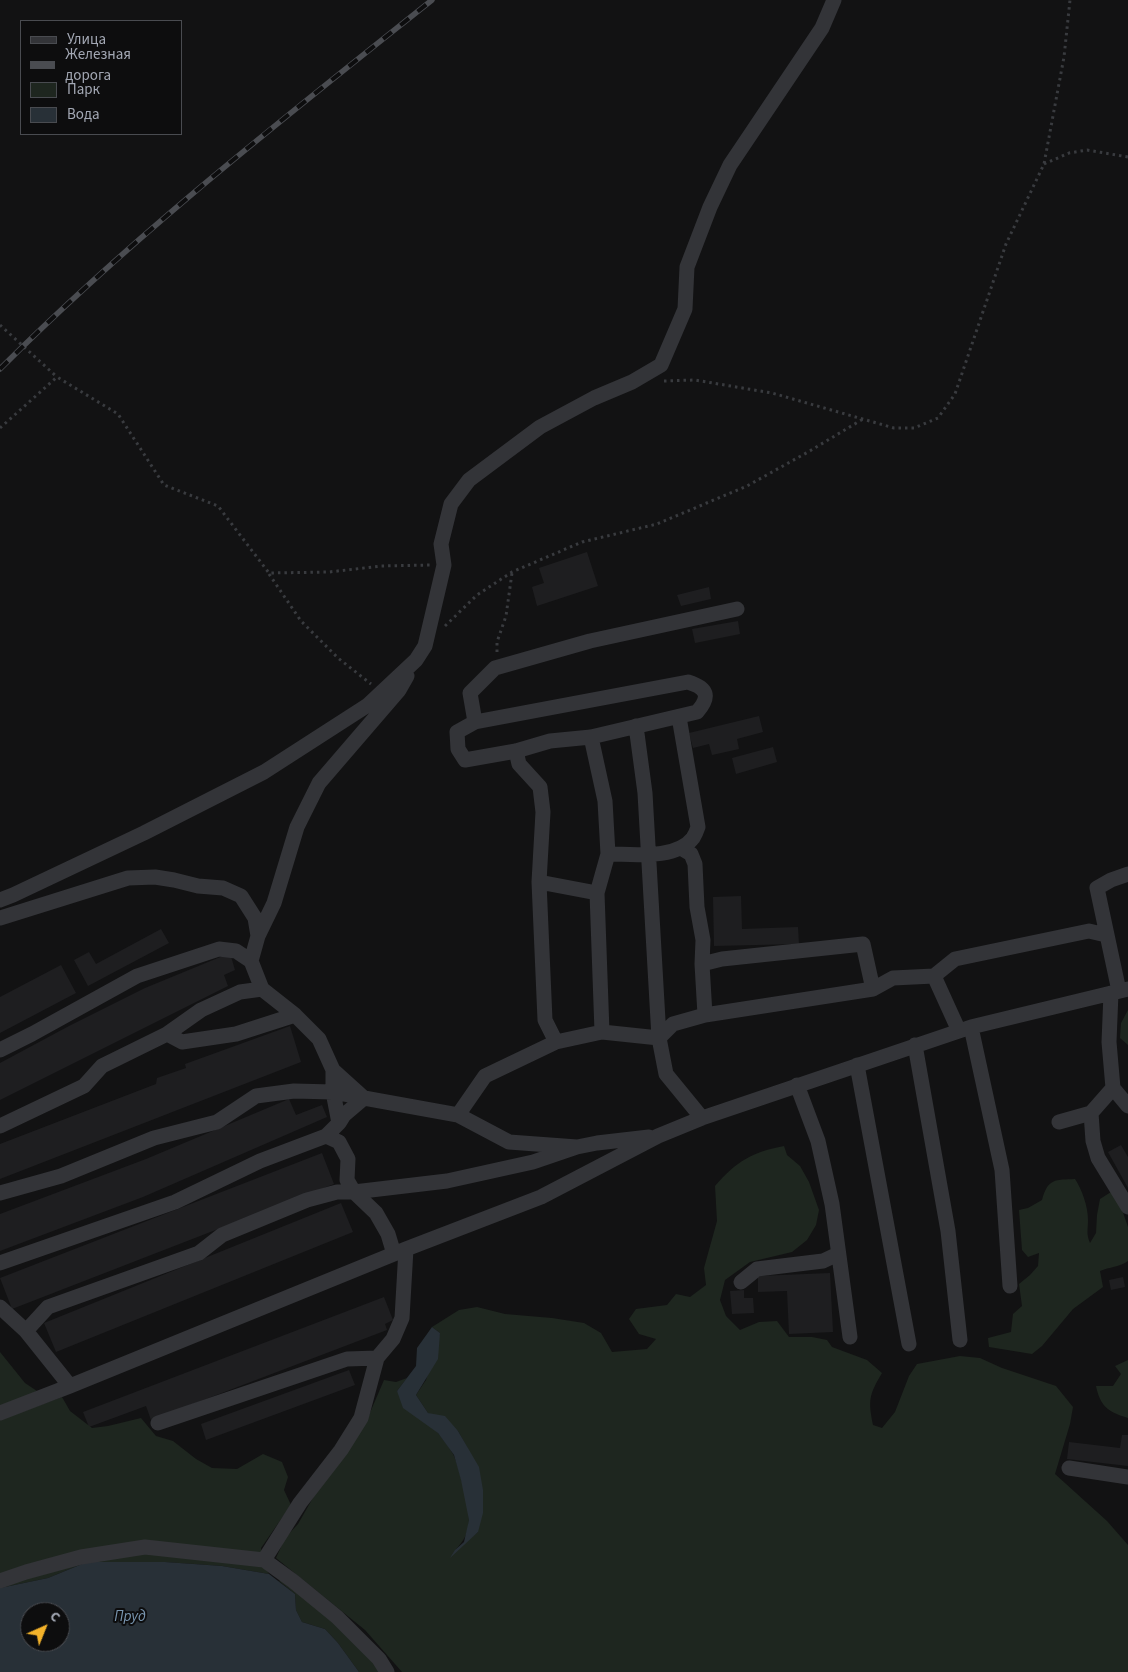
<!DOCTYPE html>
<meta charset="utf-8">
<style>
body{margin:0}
#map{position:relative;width:1128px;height:1672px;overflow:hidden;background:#121213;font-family:"Source Sans 3",sans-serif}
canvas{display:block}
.legend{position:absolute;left:20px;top:20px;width:162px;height:115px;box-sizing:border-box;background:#0d0d0e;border:1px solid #494b50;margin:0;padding:6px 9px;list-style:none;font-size:15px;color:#a3a8b4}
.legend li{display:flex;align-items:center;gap:10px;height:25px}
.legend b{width:25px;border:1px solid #494b50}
.north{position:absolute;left:20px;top:1602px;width:50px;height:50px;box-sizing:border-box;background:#0d0d0e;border:1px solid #494b50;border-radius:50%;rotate:44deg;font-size:14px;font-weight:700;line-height:20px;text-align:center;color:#a3a8b4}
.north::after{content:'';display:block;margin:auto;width:18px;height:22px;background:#f3b22a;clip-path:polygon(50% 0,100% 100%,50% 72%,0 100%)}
</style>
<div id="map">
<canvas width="1128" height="1672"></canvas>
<ul class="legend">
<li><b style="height:6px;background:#333438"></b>Улица</li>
<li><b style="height:6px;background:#4a4c51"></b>Железная дорога</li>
<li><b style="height:14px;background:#1e261f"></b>Парк</li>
<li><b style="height:14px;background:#283037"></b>Вода</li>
</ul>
<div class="north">С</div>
</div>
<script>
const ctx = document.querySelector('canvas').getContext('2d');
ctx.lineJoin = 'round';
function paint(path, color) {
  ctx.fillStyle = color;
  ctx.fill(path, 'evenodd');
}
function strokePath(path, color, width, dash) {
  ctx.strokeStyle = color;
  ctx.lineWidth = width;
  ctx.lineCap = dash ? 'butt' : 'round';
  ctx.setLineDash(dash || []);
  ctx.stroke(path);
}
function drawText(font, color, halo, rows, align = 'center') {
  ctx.font = font + ' "Source Sans 3",sans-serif';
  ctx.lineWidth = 4;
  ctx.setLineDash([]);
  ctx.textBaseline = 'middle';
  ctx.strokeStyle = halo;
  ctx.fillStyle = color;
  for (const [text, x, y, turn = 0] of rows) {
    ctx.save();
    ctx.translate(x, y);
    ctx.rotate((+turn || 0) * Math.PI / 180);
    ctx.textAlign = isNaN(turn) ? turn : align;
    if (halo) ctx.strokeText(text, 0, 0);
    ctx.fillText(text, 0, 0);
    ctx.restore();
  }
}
paint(new Path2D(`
 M 587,552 L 598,586 L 537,606 L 532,587 L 544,583 L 539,568 Z
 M 709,587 L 711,599 L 681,606 L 677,595 Z
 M 738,621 L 740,634 L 695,643 L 692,629 Z
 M 759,716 L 763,732 L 737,739 L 739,749 L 712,755 L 709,744 L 693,748 L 689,733 Z
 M 773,747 L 777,762 L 736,774 L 732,758 Z
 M 741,896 L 742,929 L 798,927 L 799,944 L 714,946 L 713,897 Z
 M 161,929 L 169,943 L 88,986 L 74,960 L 89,952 L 96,964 Z
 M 230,953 L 235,970 L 224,975 L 228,986 L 0,1100 L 0,1063 L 69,1026 L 145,988 Z
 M 61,965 L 76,993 L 0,1033 L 0,997 Z
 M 290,1026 L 301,1062 L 0,1179 L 0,1144 L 156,1084 L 157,1078 L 186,1068 L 185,1064 Z
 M 289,1099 L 296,1115 L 322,1105 L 327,1117 L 143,1197 L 0,1251 L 0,1214 L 146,1159 Z
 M 1121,1145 L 1128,1157 L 1128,1188 L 1108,1152 Z
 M 322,1153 L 334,1184 L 12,1309 L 0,1278 Z
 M 341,1203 L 353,1232 L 56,1352 L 44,1323 Z
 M 830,1273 L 833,1332 L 789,1334 L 787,1291 L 758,1292 L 758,1276 Z
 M 1123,1277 L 1125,1287 L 1111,1290 L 1109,1280 Z
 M 744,1290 L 744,1298 L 753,1298 L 754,1313 L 732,1314 L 730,1291 Z
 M 384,1297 L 393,1320 L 385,1324 L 387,1330 L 151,1420 L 146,1406 L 89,1427 L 83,1412 Z
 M 349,1370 L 355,1385 L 206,1440 L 201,1424 Z
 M 1122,1435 L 1128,1435 L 1128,1466 L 1067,1459 L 1069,1442 L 1120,1448 Z`), '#1e1e20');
paint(new Path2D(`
 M 1128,1010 L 1128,1045 L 1120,1038 L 1121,1023 Z
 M 784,1146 L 787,1155 L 800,1166 L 809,1182 L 819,1210 L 816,1225 L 807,1240 L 792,1252 L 750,1262 L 725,1280 L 720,1300 L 726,1316 L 740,1330 L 759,1322 L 777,1321 L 789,1337 L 812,1337 L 827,1340 L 832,1347 L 867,1360 L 882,1373 C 869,1395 868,1400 873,1425 L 882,1428 L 895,1412 L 909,1376 L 917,1364 L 960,1356 L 980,1358 L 1002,1368 L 1056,1386 L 1073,1407 L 1070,1424 L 1055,1474 L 1107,1521 L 1128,1545 L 1128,1672 L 402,1672 L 365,1630 L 276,1558 L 285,1538 L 298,1524 L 318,1489 L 366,1422 L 384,1380 L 396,1382 L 407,1378 L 397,1391 C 416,1411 439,1429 453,1454 C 458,1462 470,1511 469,1520 C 469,1533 463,1542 455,1550 L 478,1532 L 468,1449 L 458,1431 L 428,1413 L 416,1395 L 426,1380 L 440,1333 L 432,1327 L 459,1310 L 477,1307 L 505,1314 L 552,1318 L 584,1323 L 601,1333 L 612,1352 L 647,1349 L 656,1339 L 639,1334 L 629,1319 L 636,1309 L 667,1305 L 676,1294 L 690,1297 L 706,1285 L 704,1268 L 717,1221 L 715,1186 C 737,1161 752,1152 784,1146 Z
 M 1075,1179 C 1082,1190 1088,1206 1088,1220 C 1088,1230 1086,1234 1090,1243 L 1096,1233 L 1097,1215 L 1100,1199 L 1111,1192 L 1118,1198 L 1128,1227 L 1128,1261 C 1120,1267 1109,1267 1100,1271 L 1103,1287 L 1073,1309 L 1042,1346 L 1032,1354 L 989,1347 L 988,1338 L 1011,1332 L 1013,1314 L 1022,1306 L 1019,1284 L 1030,1275 L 1038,1266 L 1039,1253 L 1028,1257 L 1022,1250 L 1019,1210 L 1028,1208 L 1042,1200 C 1048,1178 1055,1180 1075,1179 Z
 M 0,1352 L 25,1383 L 37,1391 L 0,1408 Z
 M 1128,1360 L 1128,1418 C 1108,1412 1100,1406 1096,1386 L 1113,1386 L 1121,1374 L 1115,1366 Z
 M 62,1397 L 70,1411 L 92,1428 L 108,1426 L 141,1418 L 156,1436 L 173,1441 L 196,1459 L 212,1468 L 237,1469 L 263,1454 L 282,1462 L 288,1477 L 284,1490 L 291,1505 L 261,1548 L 264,1566 L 269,1574 L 222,1566 L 165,1562 L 87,1562 L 48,1578 L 0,1588 L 0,1420 Z
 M 283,1578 L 335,1622 L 382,1672 L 359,1672 L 338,1643 L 325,1629 L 302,1622 L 296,1610 L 295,1594 L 279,1581 Z`), '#1e261f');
paint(new Path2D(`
 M 432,1327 L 440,1333 L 438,1359 L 416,1395 L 428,1413 L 445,1416 L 458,1431 L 479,1467 L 483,1490 L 483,1513 L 478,1532 L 450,1558 L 455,1550 L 464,1542 L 469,1520 L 461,1480 L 454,1455 L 438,1433 L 403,1408 L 397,1391 L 416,1366 L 417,1348 Z
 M 87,1562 L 165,1562 L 222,1566 L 269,1574 L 295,1594 L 296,1610 L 302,1622 L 325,1629 L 338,1643 L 359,1672 L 0,1672 L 0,1588 L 48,1578 ZM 30,1612 L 60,1612 L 60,1642 L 30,1642 Z`), '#283037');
strokePath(new Path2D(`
 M 1044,164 L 1069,153 L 1087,150 L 1128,157
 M 0,325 L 57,377
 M 664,381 L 695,380 L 772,393 L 894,428 L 914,428 L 938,418 L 955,394 L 1006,244 L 1044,164 L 1064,57 L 1070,0
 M 0,428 L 57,377 L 118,414 L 164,485 L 218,506 L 269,573 L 329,572 L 381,566 L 431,565
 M 269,574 L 301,621 L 338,658 L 371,684
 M 445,626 L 477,595 L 512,572 L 582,542 L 657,524 L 747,486 L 808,452 L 863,419
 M 497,652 L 497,642 L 506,616 L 512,573`), '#393b3f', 3, [2.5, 4]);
strokePath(new Path2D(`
 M 688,682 C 707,688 711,696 697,712 L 591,737 L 550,741 L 516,751 L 465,760 L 458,749 L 457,732 L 475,722 Z
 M 475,722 L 470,693 L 495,668 L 590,641 L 737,609
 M 636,726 L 645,793 L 659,1038 L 666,1074 L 702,1118
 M 591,737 L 605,801 L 608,854 C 633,854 676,860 693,838 C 695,835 697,830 698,827 L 679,717
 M 516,751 L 519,764 L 540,787 L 543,812 L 539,882 L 545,1020 L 556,1042
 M 681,848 L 691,854 L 695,864 L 697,907 L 703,940 L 702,964
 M 539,882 L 597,893
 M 0,900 L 13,895 L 144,833 L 264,772 L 368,705 L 416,660 L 425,646 L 444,565 L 441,544 L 451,504 L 469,480 L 540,427 L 594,398 L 632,382 L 661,365 L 685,309 L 687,267 L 710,207 L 730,165 L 822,28 L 834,0
 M 0,918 L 128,878 L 155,877 L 174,880 L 198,886 L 223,888 L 241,896 L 255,918 L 258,936 L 251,961
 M 258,936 L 274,903 L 297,827 L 319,783 L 399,690 L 407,676
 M 934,976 L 959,1031
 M 1119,991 L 1097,888 L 1111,880 L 1128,874
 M 1111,993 L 1109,1042 L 1113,1088 L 1128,1106
 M 705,1015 L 702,964 L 722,959 L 863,944 L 873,989 L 893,978 L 934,976 L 955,959 L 1089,931 L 1106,935
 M 971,1027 L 1002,1170 L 1010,1286
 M 602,1032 L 597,893 L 608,854
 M 167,1034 L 201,1010 L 240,992 L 262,989
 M 915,1045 L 948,1231 L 960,1340
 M 0,1050 L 32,1034 L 137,976 L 219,949 L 236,951 L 251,961 L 262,989 L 295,1015 L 319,1039 L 333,1070 L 333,1092 L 339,1123 L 326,1136 L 339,1142 L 348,1159 L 347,1180 L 354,1192 L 376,1213 L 388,1234 L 394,1254
 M 857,1065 L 909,1344
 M 333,1070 L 364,1098 L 458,1115 L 509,1142 L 577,1147 L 597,1143 L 649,1137
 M 797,1085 L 818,1141 L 832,1204 L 850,1337
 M 1113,1088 L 1091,1113 L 1093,1141 L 1098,1158 L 1128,1207
 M 458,1115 L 485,1076 L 556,1042 L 602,1032 L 659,1038 L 673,1024 L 705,1015 L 873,989
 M 1059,1122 L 1091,1113
 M 0,1126 L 84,1086 L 102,1066 L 167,1034 L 182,1042 L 236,1034 L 295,1015
 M 0,1193 L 61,1176 L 154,1138 L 217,1122 L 256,1096 L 294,1091 L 333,1092 L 364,1098 L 344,1115 L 339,1123
 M 0,1263 L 175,1202 L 260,1161 L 326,1136
 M 741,1282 L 757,1269 L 823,1261 L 838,1254
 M 0,1307 L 26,1331 L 70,1386
 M 26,1331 L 48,1307 L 199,1253 L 222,1235 L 307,1200 L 337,1192 L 354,1192 L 447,1181 L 533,1162 L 577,1147
 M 0,1413 L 70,1386 L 406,1249 L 541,1197 L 658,1136 L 702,1118 L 971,1027 L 1128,989
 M 158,1423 L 347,1359 L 377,1358
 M 1069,1468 L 1128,1477
 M 264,1560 L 300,1503 L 341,1450 L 361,1418 L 377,1358 L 393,1339 L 402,1318 L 406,1249
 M 0,1581 L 26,1572 L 81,1557 L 145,1547 L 264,1560 L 293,1581 L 337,1617 L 379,1659 L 387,1672`), '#333438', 15);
const rail = new Path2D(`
 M 0,369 C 134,235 284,118 432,0`);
strokePath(rail, '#4a4c51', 5.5);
strokePath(rail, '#0d0d0e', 4, [11]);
drawText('italic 15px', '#7996b0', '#0d0d0e', [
 ["Пруд",130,1618]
]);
</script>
